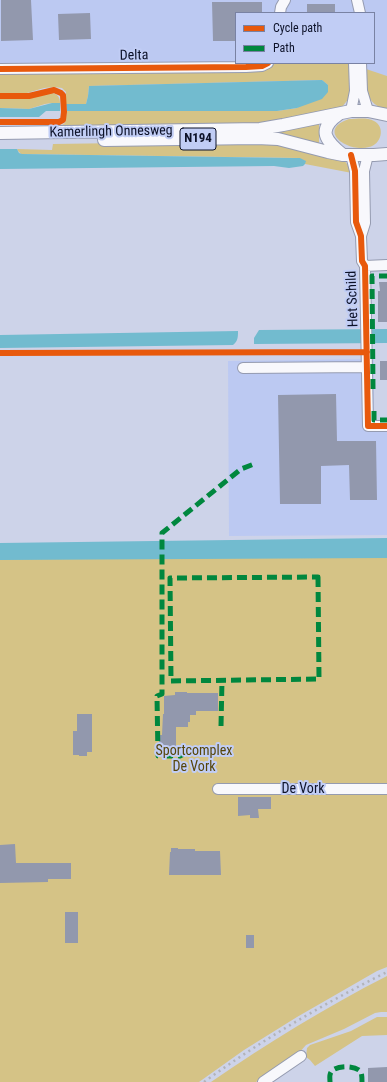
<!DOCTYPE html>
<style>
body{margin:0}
#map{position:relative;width:387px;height:1082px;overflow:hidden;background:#cdd3e9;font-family:"Roboto Condensed",sans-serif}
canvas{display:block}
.legend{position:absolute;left:235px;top:12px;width:140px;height:52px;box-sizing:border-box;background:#c1cdf5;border:1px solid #7982a3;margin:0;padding:5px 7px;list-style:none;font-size:12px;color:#0d1229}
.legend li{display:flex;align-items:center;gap:8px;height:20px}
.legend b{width:20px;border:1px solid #7982a3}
</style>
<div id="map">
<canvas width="387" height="1082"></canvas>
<ul class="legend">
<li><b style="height:5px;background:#e8590c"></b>Cycle path</li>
<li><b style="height:5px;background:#00873e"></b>Path</li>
</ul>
</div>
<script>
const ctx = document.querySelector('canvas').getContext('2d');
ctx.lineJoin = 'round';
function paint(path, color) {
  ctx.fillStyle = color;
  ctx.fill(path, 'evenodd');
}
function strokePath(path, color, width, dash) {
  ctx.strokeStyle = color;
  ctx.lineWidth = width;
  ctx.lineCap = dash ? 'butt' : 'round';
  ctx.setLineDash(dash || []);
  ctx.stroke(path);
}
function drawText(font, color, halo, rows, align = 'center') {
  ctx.font = font + ' "Roboto Condensed",sans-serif';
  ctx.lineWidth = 4;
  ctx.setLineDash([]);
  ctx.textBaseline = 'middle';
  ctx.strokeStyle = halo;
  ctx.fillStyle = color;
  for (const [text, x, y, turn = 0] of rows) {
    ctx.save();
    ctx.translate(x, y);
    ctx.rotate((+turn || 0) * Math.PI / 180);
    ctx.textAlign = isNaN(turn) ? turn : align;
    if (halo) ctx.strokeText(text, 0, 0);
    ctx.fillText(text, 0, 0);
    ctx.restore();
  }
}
paint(new Path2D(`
 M 0,0 L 387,0 L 387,87 L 0,86 ZM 236,13 L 374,13 L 374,63 L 236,63 Z
 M 374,359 L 374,420 L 387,420 L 387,535 L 229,536 L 228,361 Z`), '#bcc9f2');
paint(new Path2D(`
 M 276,63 L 351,63 L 350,97 L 342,107 L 284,123 L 56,129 L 56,125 L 62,125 L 65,123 L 67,111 L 277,111 L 297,108 L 328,85 L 322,80 L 89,86 L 88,96 L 86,104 L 66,104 L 66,92 L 62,88 L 54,87 L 44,88 L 27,93 L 0,93 L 0,74 L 259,71 L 265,70 Z
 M 366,69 L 387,76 L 387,110 C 365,104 366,88 366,69 Z
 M 52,93 C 58,94 60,98 60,103 L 52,103 L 45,104 L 29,109 L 0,108 L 0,98 L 32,98 L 42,95 Z
 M 349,119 C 357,119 367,117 374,121 C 386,127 381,145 369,147 C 347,153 316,130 349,119 Z
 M 319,121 L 319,147 L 265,131 Z
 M 262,141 L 344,160 L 347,164 L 352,173 L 305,164 L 305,161 L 299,158 L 21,154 L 18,151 L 17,149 L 52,150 L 53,144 Z
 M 387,554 L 387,967 L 377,971 L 297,1017 L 244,1050 L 199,1082 L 0,1082 L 0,558 Z
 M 387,976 L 387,1012 L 381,1012 L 375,1013 L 344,1029 L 306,1045 L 298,1054 L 256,1082 L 211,1082 C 268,1043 326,1007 387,976 Z
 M 377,1017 L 387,1017 L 387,1035 L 362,1036 L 315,1066 L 310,1060 L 306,1057 L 307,1048 L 310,1045 L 351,1031 Z`), '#d5c386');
paint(new Path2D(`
 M 322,80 L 328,85 L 328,92 L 322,99 L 297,108 L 277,111 L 67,111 L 66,104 L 86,104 L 88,96 L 89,86 Z
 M 52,103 L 60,103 L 60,111 L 46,111 L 39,117 L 0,117 L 0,108 L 29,109 Z
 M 0,149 L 17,149 L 19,153 L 22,154 L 293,158 L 300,158 L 306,161 L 305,164 L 303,166 L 289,168 L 274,166 L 0,169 Z
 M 387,329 L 387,343 L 254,344 L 254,338 L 259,330 Z
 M 238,331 C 238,337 238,341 233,345 L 0,348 L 0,335 Z
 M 387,538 L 387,558 L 0,560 L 0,543 Z`), '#72bbcf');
paint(new Path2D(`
 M 1,0 L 31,0 L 33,40 L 1,41 Z
 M 212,2 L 262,2 L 262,13 L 236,13 L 236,41 L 213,41 Z
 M 307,4 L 335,4 L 335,13 L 307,13 Z
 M 90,13 L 91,39 L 59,40 L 58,14 Z
 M 379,282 L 387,282 L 387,322 L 378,322 L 378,291 L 380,291 Z
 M 380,361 L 387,361 L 387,380 L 380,380 Z
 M 336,394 L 337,441 L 376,441 L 377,500 L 350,500 L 349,465 L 321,466 L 321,504 L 280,504 L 278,395 Z
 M 175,692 L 187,692 L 187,693 L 218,693 L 218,711 L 196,711 L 196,715 L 190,715 L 190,722 L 188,722 L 188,727 L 176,727 L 176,753 L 163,753 L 163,750 L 159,750 L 159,735 L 162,735 L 163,714 L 164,714 L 164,696 L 175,695 Z
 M 77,714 L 92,714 L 92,752 L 87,752 L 87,756 L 79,756 L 79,755 L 73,755 L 73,731 L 77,731 Z
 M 238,797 L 271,797 L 271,809 L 258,809 L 259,818 L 250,818 L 250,815 L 238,816 Z
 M 15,844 L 16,863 L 71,863 L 71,879 L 48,879 L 48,882 L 0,883 L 0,845 Z
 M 171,848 L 178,848 L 178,849 L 195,849 L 195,851 L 220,851 L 221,875 L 169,875 L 170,852 L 171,852 Z
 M 65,912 L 78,912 L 78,943 L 65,943 Z
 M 246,935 L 254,935 L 254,948 L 246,948 Z
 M 387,1067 L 387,1082 L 368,1082 L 368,1068 Z`), '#9298ad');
const minor = new Path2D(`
 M 357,0 L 360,13
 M 280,13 L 281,7 L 285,0
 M 361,63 L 362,91 L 368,111
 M 0,69 L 246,67 L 262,66 L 268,63
 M 351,111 L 355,91 L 354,63
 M 351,155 L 355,171 L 356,222 L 361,236 L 362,261 L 365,266 L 368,426 L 387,426
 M 361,236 L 365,223 L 364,171 L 368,155
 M 365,266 L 387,265
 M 243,368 L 367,367
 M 218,789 L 387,789
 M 263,1082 L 301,1056`);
const major = new Path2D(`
 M 339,114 C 316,130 326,141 343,155
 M 0,133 L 260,129 L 283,125 L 351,111 L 368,111 L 387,115
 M 104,140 L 257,138 L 278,139 L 328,152 L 343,155 L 374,155 L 387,154`);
strokePath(minor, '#959bb0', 12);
strokePath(major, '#959bb0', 14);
strokePath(minor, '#f8f8fc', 10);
strokePath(major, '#f8f8fc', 12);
strokePath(new Path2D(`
 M 204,1082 C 262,1040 323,1004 387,972`), '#b1b3b9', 2.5, [2, 4]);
strokePath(new Path2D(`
 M 373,389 L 372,276 L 387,276
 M 374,411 L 374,420 L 387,420
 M 318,577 L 319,679 L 171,681 L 170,578 Z
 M 221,726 L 222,680
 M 187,752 L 180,756 L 158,756 L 157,696 L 162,694 L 162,533 L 241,469 L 254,464
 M 330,1082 C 330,1079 329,1075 331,1072 C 336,1065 356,1065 361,1072 C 362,1075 362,1079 362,1082`), '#00873e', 5, [10, 5]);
strokePath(new Path2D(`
 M 0,69 L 246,67 L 262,66 L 268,63
 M 0,96 L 29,96 L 54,90 L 61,93 L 63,95 L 64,112 L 63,120 L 59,122 L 0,122
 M 351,155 L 355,171 L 356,222 L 361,236 L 362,261 L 365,266 L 368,426 L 387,426
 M 0,353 L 367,352`), '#e8590c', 6);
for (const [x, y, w] of [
 [198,139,36]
]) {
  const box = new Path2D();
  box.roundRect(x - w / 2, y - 11, w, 22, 3);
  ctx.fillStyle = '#c1cdf5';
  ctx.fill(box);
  strokePath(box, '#0d1229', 1);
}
drawText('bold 13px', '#0d1229', null, [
 ["N194",198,139]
]);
drawText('14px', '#0d1229', '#c1cdf5', [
 ["Delta",134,56,-1],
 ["Kamerlingh Onnesweg",111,132,-1],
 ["Het Schild",353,299,-92],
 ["De Vork",303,789]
]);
drawText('14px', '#564509', '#c1cdf5', [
 ["Sportcomplex",194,751],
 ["De Vork",194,767]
]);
</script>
